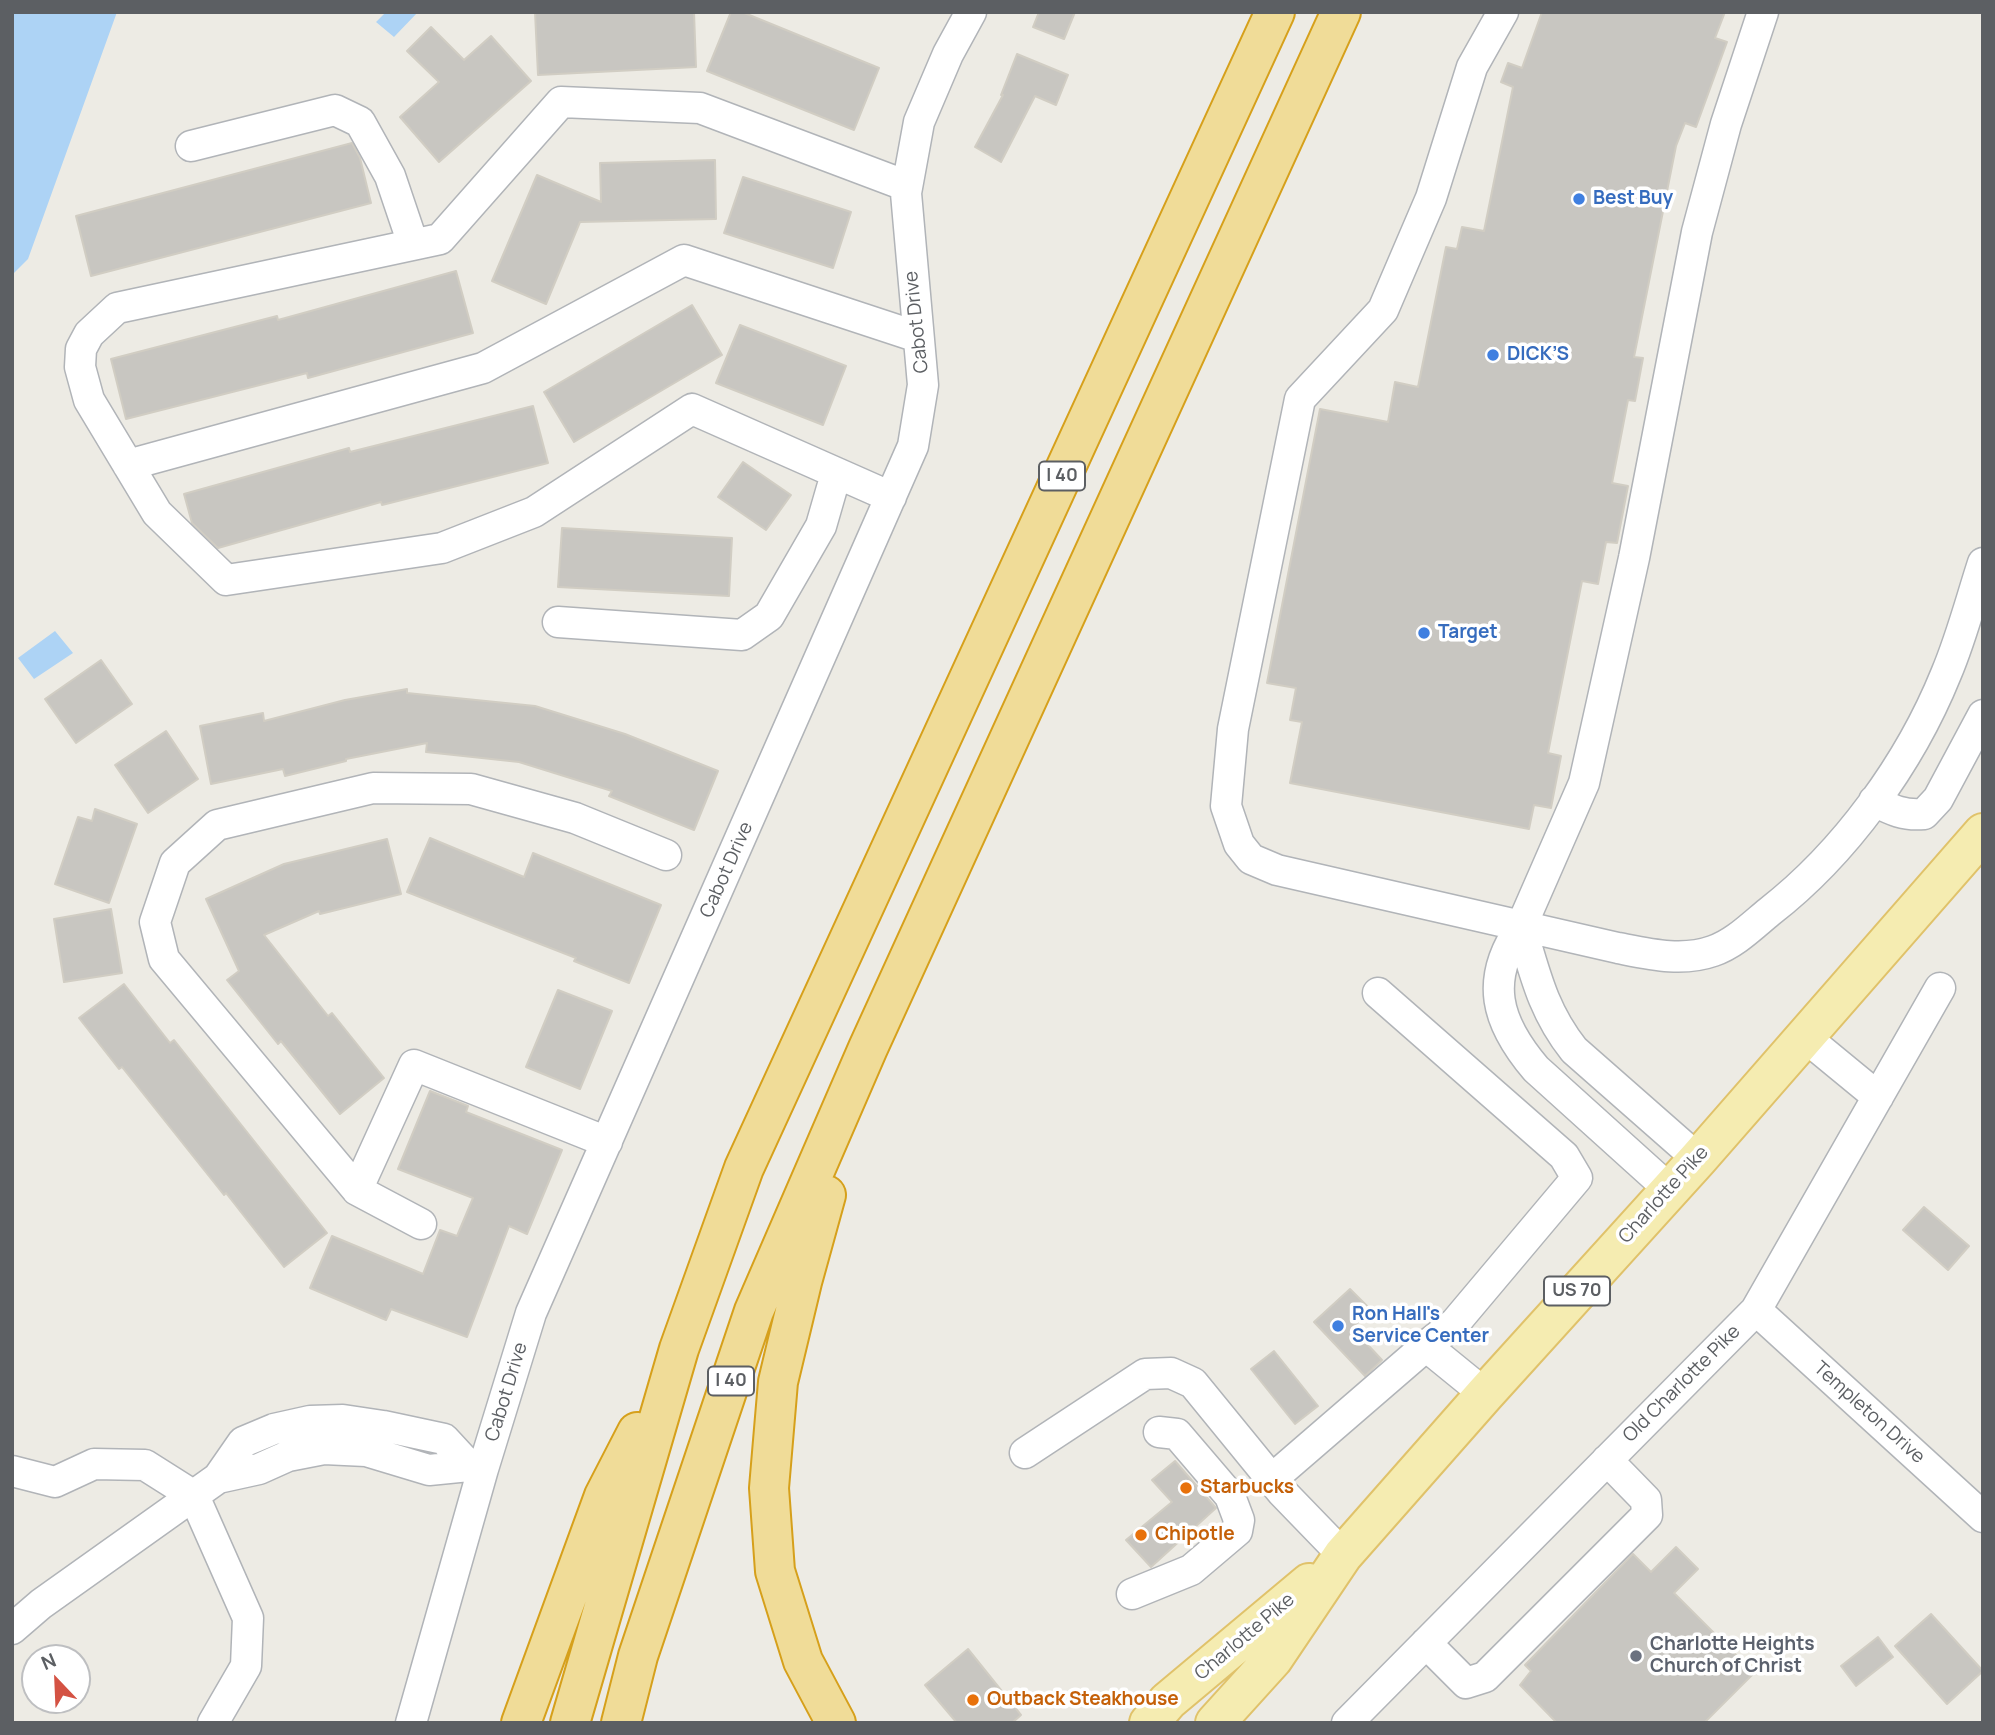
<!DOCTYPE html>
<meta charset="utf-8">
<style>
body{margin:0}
#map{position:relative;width:1995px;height:1735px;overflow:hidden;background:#edebe4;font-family:Manrope,sans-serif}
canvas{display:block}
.frame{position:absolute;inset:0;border:14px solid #5c5f63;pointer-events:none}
.north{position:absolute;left:21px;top:1644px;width:70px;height:70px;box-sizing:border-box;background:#fff;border:2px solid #bebfc1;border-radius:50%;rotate:337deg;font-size:19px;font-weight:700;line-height:28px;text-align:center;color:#5c5f63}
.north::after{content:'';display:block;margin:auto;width:24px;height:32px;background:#d45243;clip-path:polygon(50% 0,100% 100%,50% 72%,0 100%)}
</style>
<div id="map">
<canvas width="1995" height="1735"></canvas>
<div class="frame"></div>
<div class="north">N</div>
</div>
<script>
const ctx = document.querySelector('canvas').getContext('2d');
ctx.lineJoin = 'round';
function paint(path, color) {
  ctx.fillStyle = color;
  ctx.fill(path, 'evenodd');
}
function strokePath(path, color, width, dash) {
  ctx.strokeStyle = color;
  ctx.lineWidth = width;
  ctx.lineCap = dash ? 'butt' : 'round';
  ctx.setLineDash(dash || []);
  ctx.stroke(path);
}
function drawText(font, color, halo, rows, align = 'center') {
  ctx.font = font + ' Manrope,sans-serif';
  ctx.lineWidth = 7;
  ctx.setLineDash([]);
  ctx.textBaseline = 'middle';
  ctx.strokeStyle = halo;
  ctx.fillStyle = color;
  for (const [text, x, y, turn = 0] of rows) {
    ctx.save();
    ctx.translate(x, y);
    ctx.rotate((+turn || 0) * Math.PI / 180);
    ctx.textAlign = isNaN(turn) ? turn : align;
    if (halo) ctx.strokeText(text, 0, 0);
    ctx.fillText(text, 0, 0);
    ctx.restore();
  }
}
paint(new Path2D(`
 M 12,12 L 117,12 L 28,259 L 12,275 Z
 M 386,12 L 418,12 L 394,37 L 376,22 Z
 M 55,631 L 73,653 L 34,679 L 18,658 Z`), '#add3f5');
const building = new Path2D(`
 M 535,12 L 694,12 L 696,67 L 538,75 Z
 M 731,12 L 742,12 L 879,68 L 854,130 L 707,71 Z
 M 1039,12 L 1075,12 L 1064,39 L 1033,27 Z
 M 1542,12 L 1725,12 L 1715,38 L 1727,42 L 1696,127 L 1685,123 L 1676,146 L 1634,357 L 1643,358 L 1635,401 L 1628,400 L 1612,483 L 1628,486 L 1617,543 L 1606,542 L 1598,584 L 1582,581 L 1548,753 L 1561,756 L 1551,808 L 1534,805 L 1529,829 L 1290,783 L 1302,722 L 1290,720 L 1296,688 L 1267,683 L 1320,409 L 1388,422 L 1395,382 L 1418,387 L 1446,247 L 1457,249 L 1462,227 L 1484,231 L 1513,87 L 1501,82 L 1508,63 L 1522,68 Z
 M 431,27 L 464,60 L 491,36 L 531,81 L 439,162 L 400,117 L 439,82 L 407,51 Z
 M 1017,54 L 1068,75 L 1056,105 L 1035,96 L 1001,162 L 975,147 L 1003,95 L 1001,95 Z
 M 352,143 L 360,158 L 371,203 L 91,276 L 76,216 Z
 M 715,160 L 716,219 L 580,222 L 546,304 L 492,281 L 537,175 L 601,202 L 600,163 Z
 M 743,177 L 851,212 L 833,268 L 724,233 Z
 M 456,271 L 473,333 L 308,378 L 307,373 L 126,419 L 111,359 L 277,316 L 278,320 Z
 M 692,305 L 722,355 L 574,442 L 544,392 Z
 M 740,325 L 846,366 L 823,425 L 716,383 Z
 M 533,406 L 548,463 L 382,505 L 381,502 L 218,548 L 192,523 L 184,494 L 349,448 L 350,452 Z
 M 743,462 L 791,495 L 766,530 L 718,497 Z
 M 562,528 L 732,538 L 729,596 L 558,587 Z
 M 101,660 L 132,704 L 76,743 L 45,699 Z
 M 407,689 L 407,693 L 535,706 L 625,734 L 718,771 L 694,830 L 609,796 L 612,791 L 519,762 L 426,752 L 427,743 L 346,759 L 346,761 L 285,776 L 283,769 L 211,784 L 200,726 L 263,713 L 264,721 L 345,700 Z
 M 166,731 L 198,779 L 148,813 L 115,765 Z
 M 95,809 L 137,824 L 109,903 L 55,884 L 78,817 L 92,821 Z
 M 430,838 L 524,877 L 533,853 L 661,905 L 629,983 L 574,961 L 576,958 L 407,892 Z
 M 387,839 L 401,894 L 320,914 L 319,911 L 264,935 L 328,1016 L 332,1013 L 384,1078 L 340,1114 L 281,1041 L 278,1044 L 227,980 L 239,971 L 206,899 L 284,864 Z
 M 111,909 L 122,973 L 64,982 L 54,919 Z
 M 124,984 L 170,1043 L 174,1040 L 327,1233 L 284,1267 L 226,1193 L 224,1195 L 122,1067 L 119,1069 L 79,1018 Z
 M 558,990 L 612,1011 L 580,1089 L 526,1067 Z
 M 430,1091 L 468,1106 L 466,1112 L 562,1150 L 527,1234 L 509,1226 L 467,1337 L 391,1309 L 386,1320 L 310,1288 L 332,1236 L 423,1274 L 440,1230 L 457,1236 L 473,1198 L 398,1169 Z
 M 1924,1207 L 1969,1246 L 1948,1270 L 1903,1230 Z
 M 1350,1289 L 1371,1310 L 1352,1328 L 1382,1360 L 1365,1376 L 1314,1322 Z
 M 1274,1351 L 1318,1406 L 1295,1424 L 1251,1369 Z
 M 1175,1461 L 1216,1508 L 1151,1567 L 1126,1540 L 1172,1502 L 1152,1480 Z
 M 1676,1547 L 1698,1569 L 1674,1593 L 1754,1673 L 1704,1723 L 1557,1723 L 1520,1685 L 1531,1671 L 1525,1665 L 1633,1554 L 1651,1572 Z
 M 1931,1614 L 1983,1671 L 1947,1704 L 1895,1646 Z
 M 1878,1637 L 1893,1657 L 1856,1686 L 1841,1666 Z
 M 968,1649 L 1021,1715 L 1012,1723 L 957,1723 L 925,1685 Z`);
paint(building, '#c8c6c1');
strokePath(building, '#d1cdc3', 2);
const minor = new Path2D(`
 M 1503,12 L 1472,67 L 1431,198 L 1383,310 L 1300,399 L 1233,729 L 1226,806 L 1239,844 L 1251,859 L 1277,870 L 1618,948 C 1649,954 1682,962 1713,951 C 1734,944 1752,926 1769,912 C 1845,853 1910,763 1946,674 C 1961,639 1971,600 1983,563
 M 191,146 L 335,110 L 360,122 L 390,176 L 413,244
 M 128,465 L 483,368 L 684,260 L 918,337
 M 891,497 L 692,409 L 534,512 L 442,548 L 226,580 L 157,513 L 89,400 L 80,367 L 81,349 L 89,334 L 117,308 L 440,239 L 561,102 L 700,108 L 907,186
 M 558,622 L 742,635 L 769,616 L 821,526 L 836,474
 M 1874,801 C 1892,810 1904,816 1924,814 L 1938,799 L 1983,715
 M 1521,927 C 1535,974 1543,1011 1574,1050 L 1698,1159
 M 1378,993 L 1564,1156 L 1577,1178 L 1455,1323 L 1426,1346
 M 1805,1037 L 1878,1097
 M 607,1142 L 414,1065 L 357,1190 L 164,959 L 155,922 L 175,863 L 217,825 L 373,788 L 471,789 L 575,818 L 666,855
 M 1669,1189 L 1536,1069 C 1496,1022 1484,980 1521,927 L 1584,783 L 1634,558 L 1697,232 L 1726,124 L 1763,12
 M 357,1190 L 421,1224
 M 1756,1310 L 1983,1517
 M 1025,1453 L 1145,1374 L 1171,1373 L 1193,1383 L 1282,1492 L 1343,1555
 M 12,1471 L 55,1482 L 94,1464 L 145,1465 L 194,1496 L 248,1618 L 246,1666 L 213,1723
 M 218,1478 L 259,1469 L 288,1456 L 324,1449 L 366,1451 L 429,1470 L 469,1466 L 483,1469
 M 1272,1479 L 1426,1346 L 1485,1394
 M 1132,1594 L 1191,1570 L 1237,1531 L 1239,1520 L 1230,1496 L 1177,1434 L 1159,1432
 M 12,1629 L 41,1604 L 218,1478 L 243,1442 L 274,1429 L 310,1421 L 343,1420 L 383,1426 L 444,1439 L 469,1466
 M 1426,1643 L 1466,1683 L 1485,1677 L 1647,1515 L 1646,1500 L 1607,1460
 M 411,1723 L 483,1469 L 531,1313 L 913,446 L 923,385 L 906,193 L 919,122 L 948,54 L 971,12
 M 1347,1723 L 1756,1310 L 1940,988`);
const major = new Path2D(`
 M 1149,1723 L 1168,1701 L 1309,1583
 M 1215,1723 L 1273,1659 L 1343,1555 L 1485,1394 L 1698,1159 L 1983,833`);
const highway = new Path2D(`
 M 826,1195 L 802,1282 L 778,1382 L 769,1488 L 775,1571 L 803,1661 L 836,1723
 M 521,1723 L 604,1496 L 637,1432
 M 570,1723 L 679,1349 L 744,1168 L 1275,12
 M 621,1723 L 638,1656 L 754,1311 L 868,1048 L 1341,12`);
strokePath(minor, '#b1b4b8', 33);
strokePath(major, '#e0c26a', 42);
strokePath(highway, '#d6a01b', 42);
strokePath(minor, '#fff', 30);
strokePath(major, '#f5ecb1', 38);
strokePath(highway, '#f0dc98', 38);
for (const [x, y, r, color] of [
 [1579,199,7,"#3f7fe0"],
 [1493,355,7,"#3f7fe0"],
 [1424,633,7,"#3f7fe0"],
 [1338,1326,7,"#3f7fe0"],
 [1186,1488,7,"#e8710a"],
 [1141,1535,7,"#e8710a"],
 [1636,1656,7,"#6b7280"],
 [973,1700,7,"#e8710a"]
]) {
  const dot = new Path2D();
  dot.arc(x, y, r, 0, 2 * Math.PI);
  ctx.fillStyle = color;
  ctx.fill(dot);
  strokePath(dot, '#fff', 2.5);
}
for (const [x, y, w] of [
 [1062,476,46],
 [1577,1291,66],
 [731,1381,46]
]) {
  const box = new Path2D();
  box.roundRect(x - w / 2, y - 14.5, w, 29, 5);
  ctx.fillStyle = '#fff';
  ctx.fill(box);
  strokePath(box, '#5c5f63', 2);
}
drawText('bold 18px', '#5c5f63', null, [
 ["I 40",1062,476],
 ["US 70",1577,1291],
 ["I 40",731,1381]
]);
drawText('bold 19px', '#366cbe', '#fff', [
 ["Best Buy",1593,199],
 ["DICK’S",1507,355],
 ["Target",1438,633],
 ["Ron Hall's",1352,1315],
 ["Service Center",1352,1337]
], 'left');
drawText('19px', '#5c5f63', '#fff', [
 ["Cabot Drive",917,322,-96],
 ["Cabot Drive",727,870,-66],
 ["Charlotte Pike",1664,1195,-48],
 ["Old Charlotte Pike",1682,1384,-45],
 ["Cabot Drive",507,1392,-73],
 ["Templeton Drive",1869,1413,42],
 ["Charlotte Pike",1245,1637,-40]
]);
drawText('bold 19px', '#c56008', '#fff', [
 ["Starbucks",1200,1488],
 ["Chipotle",1155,1535],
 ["Outback Steakhouse",987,1700]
], 'left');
drawText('bold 19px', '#5b616d', '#fff', [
 ["Charlotte Heights",1650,1645],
 ["Church of Christ",1650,1667]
], 'left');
</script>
